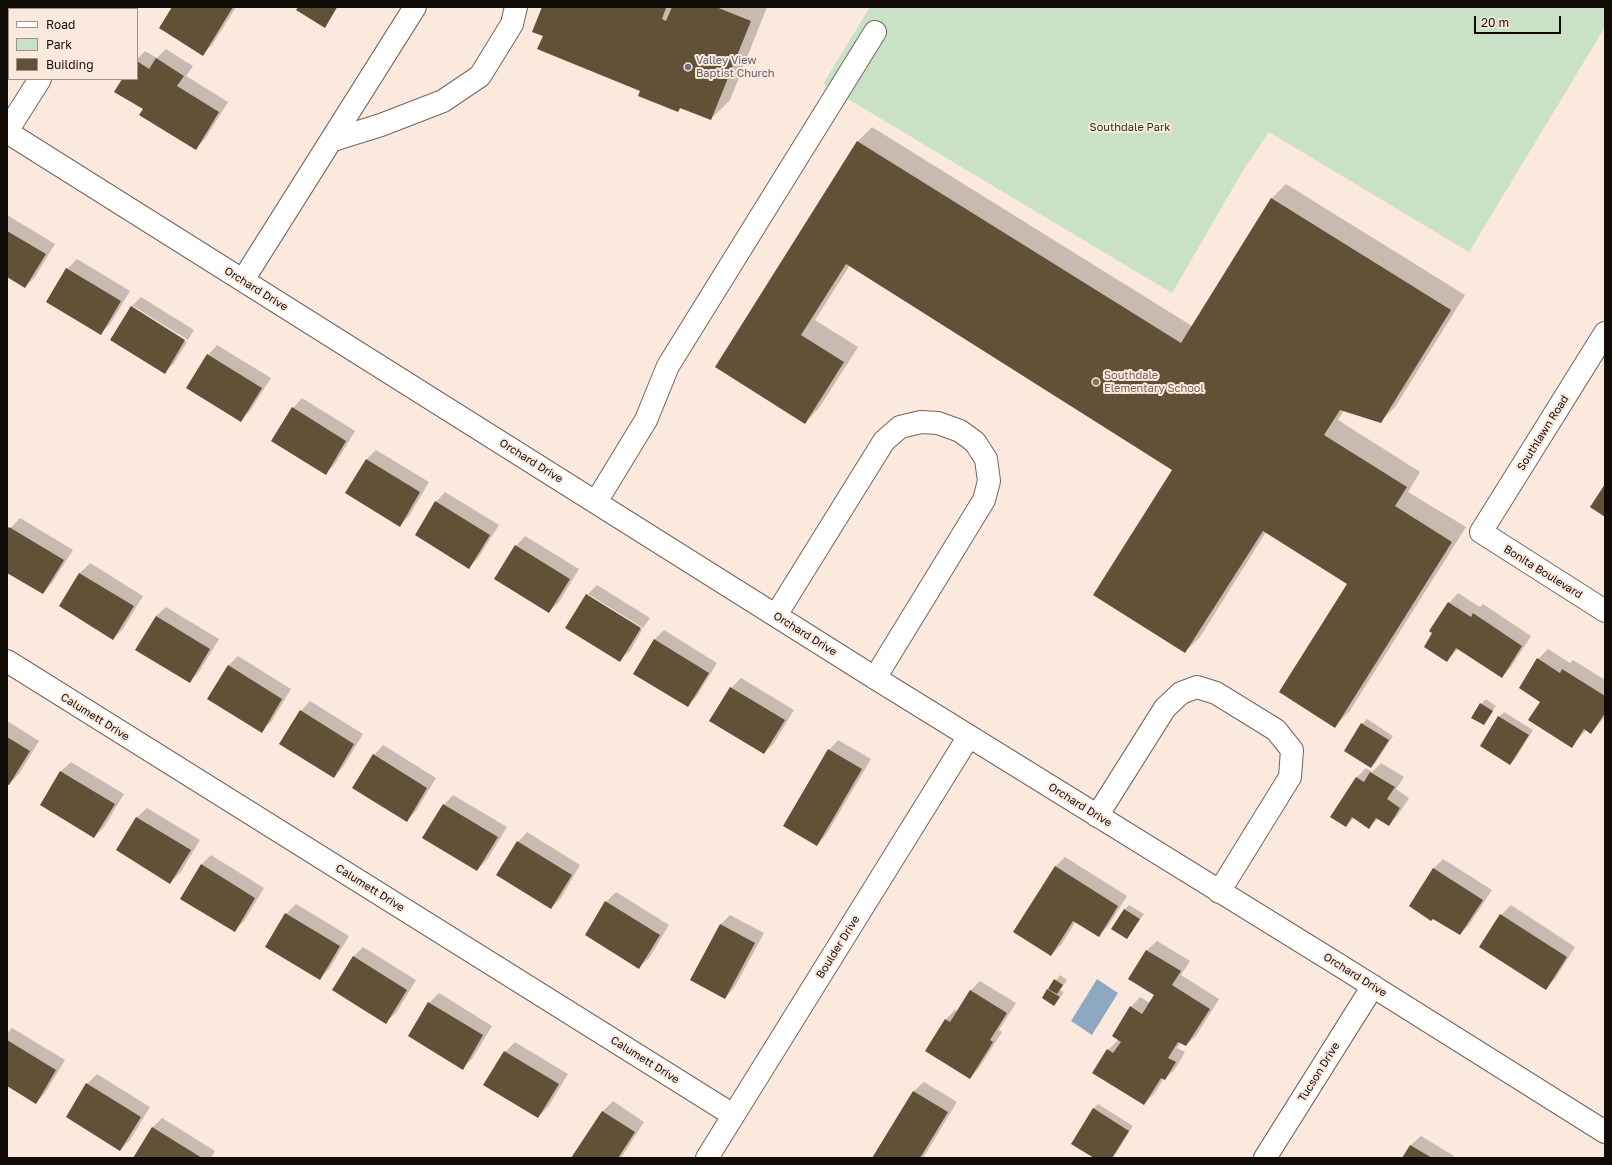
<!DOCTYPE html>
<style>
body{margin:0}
#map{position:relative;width:1612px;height:1165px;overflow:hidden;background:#fbe9de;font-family:"Golos Text",sans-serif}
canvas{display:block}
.frame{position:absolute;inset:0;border:8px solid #120c09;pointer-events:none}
.legend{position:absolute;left:8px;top:8px;width:130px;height:72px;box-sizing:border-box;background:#fbe9de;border:1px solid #9e9189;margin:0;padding:5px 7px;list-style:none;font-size:12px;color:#120c09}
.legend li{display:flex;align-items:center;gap:8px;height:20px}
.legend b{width:20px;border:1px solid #9e9189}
.scale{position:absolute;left:1474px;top:16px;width:87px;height:18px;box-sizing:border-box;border:2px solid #120c09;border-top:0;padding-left:5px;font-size:12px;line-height:14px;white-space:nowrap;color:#120c09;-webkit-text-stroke:3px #fbe9de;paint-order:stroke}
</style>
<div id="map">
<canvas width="1612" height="1165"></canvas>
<div class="frame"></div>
<ul class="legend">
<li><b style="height:5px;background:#fff"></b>Road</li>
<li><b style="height:11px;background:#c9e2c6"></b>Park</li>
<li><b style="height:11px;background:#615136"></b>Building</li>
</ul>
<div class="scale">20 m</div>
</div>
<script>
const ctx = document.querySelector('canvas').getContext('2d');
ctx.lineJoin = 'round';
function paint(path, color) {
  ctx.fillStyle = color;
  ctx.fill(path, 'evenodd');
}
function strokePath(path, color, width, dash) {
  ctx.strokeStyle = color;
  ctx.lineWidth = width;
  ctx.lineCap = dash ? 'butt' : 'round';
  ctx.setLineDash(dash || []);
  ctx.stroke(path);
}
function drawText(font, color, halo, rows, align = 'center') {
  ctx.font = font + ' "Golos Text",sans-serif';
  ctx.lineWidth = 4;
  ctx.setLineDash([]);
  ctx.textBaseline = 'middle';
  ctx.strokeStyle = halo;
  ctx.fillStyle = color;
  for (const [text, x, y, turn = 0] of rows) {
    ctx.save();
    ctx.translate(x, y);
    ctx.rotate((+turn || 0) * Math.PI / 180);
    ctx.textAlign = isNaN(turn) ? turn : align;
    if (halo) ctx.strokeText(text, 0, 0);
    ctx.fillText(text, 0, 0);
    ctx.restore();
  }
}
paint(new Path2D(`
 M 7,7 L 39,7 L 38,9 L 9,9 L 9,56 L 7,59 Z
 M 870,7 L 1605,7 L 1605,27 L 1469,252 L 1269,132 L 1244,169 L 1172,293 L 823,84 Z`), '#c9e2c6');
paint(new Path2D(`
 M 1097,979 L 1118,993 L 1092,1035 L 1071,1021 Z`), '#8fa8c1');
paint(new Path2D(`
 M 173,7 L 236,7 L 212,45 L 203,54 Z
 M 299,7 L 338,7 L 324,27 Z
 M 543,7 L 767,7 L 730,100 L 711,119 L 681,107 L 678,111 L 641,90 Z
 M 166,49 L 193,66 L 186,76 L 228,102 L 205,139 L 195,149 L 144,109 L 124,79 L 137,79 L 137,59 L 145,51 L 157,58 Z
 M 872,127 L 1192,326 L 1272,198 L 1286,184 L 1465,295 L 1395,407 L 1380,422 L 1344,410 L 1338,420 L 1420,472 L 1408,492 L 1466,527 L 1349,712 L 1335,726 L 1349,584 L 1266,532 L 1200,637 L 1185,652 L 1173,469 L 850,265 L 815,320 L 858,347 L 819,408 L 805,423 L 716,367 L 858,141 Z
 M 7,215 L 55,244 L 35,277 L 25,287 L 7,276 Z
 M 77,259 L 130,291 L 110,324 L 100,334 L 47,302 L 67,269 Z
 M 141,297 L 194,330 L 188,340 L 133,306 L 133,309 L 187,342 L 174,363 L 164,373 L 131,307 Z
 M 217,345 L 271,378 L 250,411 L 241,420 L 208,355 Z
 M 302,398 L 355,431 L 335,464 L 326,473 L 293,408 Z
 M 376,450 L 429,482 L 409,516 L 400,525 L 366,460 Z
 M 445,492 L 499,525 L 478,558 L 469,567 L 436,502 Z
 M 20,518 L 73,550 L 52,583 L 43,593 L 7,571 L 7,532 Z
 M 525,536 L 579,569 L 559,602 L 549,611 L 516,546 Z
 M 90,563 L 143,596 L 123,629 L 113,639 L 60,606 L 80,573 Z
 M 597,585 L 650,618 L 643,628 L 588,594 L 588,596 L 642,630 L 630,651 L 620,660 L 567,628 L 587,595 Z
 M 1458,593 L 1480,607 L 1483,604 L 1531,636 L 1511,667 L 1502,677 L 1458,649 L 1447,661 L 1433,633 L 1449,603 Z
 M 166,607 L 219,639 L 199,672 L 189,682 L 137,649 L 156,616 Z
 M 664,630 L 717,663 L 697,696 L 688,705 L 654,640 Z
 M 1548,649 L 1570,663 L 1573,660 L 1605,680 L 1605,717 L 1591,733 L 1586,730 L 1572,746 L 1541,701 L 1538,659 Z
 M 238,656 L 291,689 L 271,722 L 261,731 L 228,666 Z
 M 741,678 L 794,710 L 774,743 L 764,753 L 731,688 Z
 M 1486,699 L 1496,706 L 1483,724 L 1481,704 Z
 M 310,701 L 363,734 L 343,767 L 334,777 L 301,711 Z
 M 1504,712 L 1533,730 L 1515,759 L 1510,764 L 1499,717 Z
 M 1367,719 L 1393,736 L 1376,762 L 1371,767 L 1362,724 Z
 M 7,721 L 39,741 L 19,774 L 9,784 L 7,783 Z
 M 838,740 L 871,759 L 826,835 L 817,845 L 829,750 Z
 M 383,745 L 436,778 L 416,811 L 407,820 L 374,755 Z
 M 71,762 L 124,794 L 104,827 L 94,837 L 41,804 L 61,771 Z
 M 1381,763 L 1404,777 L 1396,789 L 1409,798 L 1398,815 L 1389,825 L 1378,819 L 1369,827 L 1354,818 L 1346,826 L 1356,778 L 1366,768 L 1372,772 Z
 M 453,795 L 507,827 L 487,860 L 477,870 L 444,805 Z
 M 147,808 L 200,840 L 180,873 L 170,883 L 117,850 L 137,817 Z
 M 527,832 L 580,865 L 561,898 L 551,908 L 518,842 Z
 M 211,855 L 264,888 L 244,921 L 235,930 L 201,865 Z
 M 1065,857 L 1127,896 L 1108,926 L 1098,936 L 1076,921 L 1061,945 L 1051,955 L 1055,867 Z
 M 1443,859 L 1492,890 L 1469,925 L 1460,934 L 1433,869 Z
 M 616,892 L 669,925 L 649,958 L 639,967 L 606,902 Z
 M 296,904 L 349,936 L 329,969 L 319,979 L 286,914 Z
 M 1129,905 L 1144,914 L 1127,938 L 1124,910 Z
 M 1511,905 L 1575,947 L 1555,979 L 1546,988 L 1501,915 Z
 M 730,915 L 764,933 L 734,988 L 725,998 L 720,925 Z
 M 1157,941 L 1190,961 L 1181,975 L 1219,999 L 1196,1036 L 1186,1045 L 1181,1042 L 1177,1048 L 1185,1052 L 1175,1069 L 1165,1079 L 1164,1078 L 1154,1094 L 1144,1104 L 1108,1050 L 1119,1039 L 1131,1007 L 1140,997 L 1150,1003 L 1155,994 L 1130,979 L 1147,950 Z
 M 363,947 L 416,980 L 396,1013 L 386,1022 L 353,957 Z
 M 1060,975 L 1067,980 L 1060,990 L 1064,992 L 1054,1005 L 1043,998 Z
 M 980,981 L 1016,1003 L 999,1030 L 1002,1032 L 979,1068 L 970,1078 L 926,1051 L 946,1019 L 955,1010 L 958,1011 L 970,991 Z
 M 439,993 L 492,1026 L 472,1059 L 462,1068 L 429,1003 Z
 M 12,1028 L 65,1060 L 45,1093 L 36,1103 L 7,1085 L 7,1033 Z
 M 515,1042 L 568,1074 L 548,1107 L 538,1117 L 485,1085 L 505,1052 Z
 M 97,1074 L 150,1107 L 130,1140 L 120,1150 L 87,1084 Z
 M 924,1082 L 957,1102 L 923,1158 L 873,1158 L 914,1091 Z
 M 613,1101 L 644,1122 L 621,1158 L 572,1158 L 603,1111 Z
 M 1098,1104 L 1133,1126 L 1113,1158 L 1096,1158 L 1093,1109 Z
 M 162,1118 L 215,1151 L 211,1158 L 134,1158 L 152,1128 Z
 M 1421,1136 L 1454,1156 L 1452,1158 L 1403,1158 L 1411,1145 Z`), '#0003');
paint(new Path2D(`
 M 172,7 L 233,7 L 203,56 L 159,28 Z
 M 298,7 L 337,7 L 325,28 L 296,10 Z
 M 542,7 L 664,7 L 666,8 L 662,19 L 666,21 L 672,7 L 716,7 L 751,21 L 711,120 L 680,108 L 678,112 L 638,96 L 640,91 L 537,49 L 543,36 L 532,32 Z
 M 156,58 L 184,76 L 177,86 L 219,112 L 196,150 L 139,115 L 143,109 L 114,92 L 122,79 L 137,79 L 137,61 L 149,69 Z
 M 857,141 L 1181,343 L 1271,198 L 1451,310 L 1381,423 L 1340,410 L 1324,435 L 1407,487 L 1395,506 L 1452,542 L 1335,728 L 1279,692 L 1347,584 L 1263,531 L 1185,653 L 1093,595 L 1172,470 L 846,264 L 801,335 L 844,362 L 805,424 L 715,367 Z
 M 7,231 L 46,254 L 25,288 L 7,277 Z
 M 66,268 L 121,301 L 101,335 L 46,302 Z
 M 131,306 L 185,340 L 165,374 L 110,340 Z
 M 207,354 L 262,388 L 241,422 L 186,388 Z
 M 292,407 L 346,441 L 326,475 L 271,441 Z
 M 366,459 L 420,492 L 400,527 L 345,493 Z
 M 1605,484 L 1605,517 L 1590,507 Z
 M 435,501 L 490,535 L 469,569 L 415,535 Z
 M 9,527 L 64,560 L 43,594 L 7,573 L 7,530 Z
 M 515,545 L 570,579 L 549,613 L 494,579 Z
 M 79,573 L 134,606 L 113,640 L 59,606 Z
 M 586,594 L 641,628 L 620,662 L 565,628 Z
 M 1448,602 L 1471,617 L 1473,613 L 1522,646 L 1502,678 L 1456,648 L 1447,662 L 1424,647 L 1432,633 L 1429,631 Z
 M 156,616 L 210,649 L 190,683 L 135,650 Z
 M 654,639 L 709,673 L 688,707 L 633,674 Z
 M 1537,658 L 1560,673 L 1562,669 L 1605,696 L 1605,713 L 1591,734 L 1584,729 L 1572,748 L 1528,720 L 1540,702 L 1519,688 Z
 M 228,665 L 282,699 L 262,733 L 207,699 Z
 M 730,687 L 785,720 L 764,754 L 709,721 Z
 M 1480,703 L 1493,711 L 1484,725 L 1471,718 Z
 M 300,710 L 354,744 L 334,778 L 279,744 Z
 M 1498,716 L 1529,735 L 1510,765 L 1480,746 Z
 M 1361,723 L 1389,740 L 1371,768 L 1344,751 Z
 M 7,737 L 30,751 L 9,785 L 7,784 Z
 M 828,749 L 862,769 L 817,846 L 783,826 Z
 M 373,754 L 427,788 L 407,822 L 352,788 Z
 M 60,771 L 115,804 L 94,838 L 40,805 Z
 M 1370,772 L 1395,787 L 1387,799 L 1400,808 L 1389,826 L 1376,818 L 1369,829 L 1352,817 L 1346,827 L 1330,817 L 1356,777 L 1364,782 Z
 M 443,804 L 498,837 L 477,871 L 422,838 Z
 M 136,817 L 191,850 L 170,884 L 116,850 Z
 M 517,841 L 572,875 L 551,909 L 496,875 Z
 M 201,864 L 255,898 L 235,932 L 180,899 Z
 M 1055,866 L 1118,906 L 1099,937 L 1073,921 L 1051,956 L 1013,932 Z
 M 1433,868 L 1483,900 L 1460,935 L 1433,919 L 1431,921 L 1409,906 Z
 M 605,901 L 660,935 L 639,969 L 585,935 Z
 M 1124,909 L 1140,919 L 1127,939 L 1111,929 Z
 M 285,913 L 340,946 L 320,980 L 265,947 Z
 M 1500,914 L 1567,957 L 1546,990 L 1479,947 Z
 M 720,924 L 755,943 L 725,999 L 690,980 Z
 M 1146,950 L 1181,971 L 1172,985 L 1210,1009 L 1186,1046 L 1178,1042 L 1168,1058 L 1176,1062 L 1165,1080 L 1161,1078 L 1144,1105 L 1092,1073 L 1107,1049 L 1113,1053 L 1121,1042 L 1112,1036 L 1130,1006 L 1142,1014 L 1154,995 L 1128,979 Z
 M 353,956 L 407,990 L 386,1024 L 332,990 Z
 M 1054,979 L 1063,985 L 1057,994 L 1048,989 Z
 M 1047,989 L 1060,997 L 1054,1006 L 1042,998 Z
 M 970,990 L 1007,1013 L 990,1040 L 993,1042 L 970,1079 L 925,1051 L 945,1019 L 950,1022 Z
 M 428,1002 L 483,1035 L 463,1070 L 408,1036 Z
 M 7,1040 L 56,1070 L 36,1104 L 7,1086 Z
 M 504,1051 L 559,1084 L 538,1118 L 483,1085 Z
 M 86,1083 L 141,1117 L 120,1151 L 66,1117 Z
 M 913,1091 L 948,1112 L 920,1158 L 872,1158 Z
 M 1093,1108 L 1129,1131 L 1112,1158 L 1094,1158 L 1071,1144 Z
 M 602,1111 L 635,1132 L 618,1158 L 571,1158 Z
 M 152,1127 L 202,1158 L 133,1158 Z
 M 1410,1145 L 1432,1158 L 1402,1158 Z`), '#615136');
const minor = new Path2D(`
 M 84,9 L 85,7
 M 7,131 L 40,79
 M 7,132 L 875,678 L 1339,965 L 1605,1132
 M 333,140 L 381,125 L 443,101 L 480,76 L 512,24 L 516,7
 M 243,280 L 415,7
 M 1605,333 L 1481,532 L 1605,611
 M 596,502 L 646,420 L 668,366 L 875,32
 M 776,615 L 884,441 L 900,427 L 921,422 L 938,423 L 960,431 L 975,442 L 986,459 L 989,481 L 984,500 L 875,678
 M 7,661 L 733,1115
 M 1097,816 L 1165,708 L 1181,693 L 1197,687 L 1216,693 L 1276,730 L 1292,750 L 1290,777 L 1219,892
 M 707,1158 L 969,736
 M 1265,1158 L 1373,986`);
strokePath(minor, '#74655c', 24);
strokePath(minor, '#fff', 22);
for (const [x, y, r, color] of [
 [688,67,4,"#6b7280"],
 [1096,382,4,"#8d6e63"]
]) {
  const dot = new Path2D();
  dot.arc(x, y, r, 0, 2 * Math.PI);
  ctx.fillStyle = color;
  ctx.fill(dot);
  strokePath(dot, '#fbe9de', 1.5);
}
drawText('11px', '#5b616d', '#fbe9de', [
 ["Valley View",696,61],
 ["Baptist Church",696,74]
], 'left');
drawText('11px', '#163a14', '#fbe9de', [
 ["Southdale Park",1130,128]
]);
drawText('11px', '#120c09', '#fbe9de', [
 ["Orchard Drive",256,289,32],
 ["Southlawn Road",1543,433,-58],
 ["Orchard Drive",531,461,32],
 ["Bonita Boulevard",1543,572,32],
 ["Orchard Drive",805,634,32],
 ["Calumett Drive",95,717,32],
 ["Orchard Drive",1080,805,32],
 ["Calumett Drive",370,888,32],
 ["Boulder Drive",838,947,-58],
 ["Orchard Drive",1355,975,32],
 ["Calumett Drive",645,1060,32],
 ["Tucson Drive",1319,1072,-58]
]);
drawText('11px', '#785e54', '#fbe9de', [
 ["Southdale",1104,376],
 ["Elementary School",1104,389]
], 'left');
</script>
